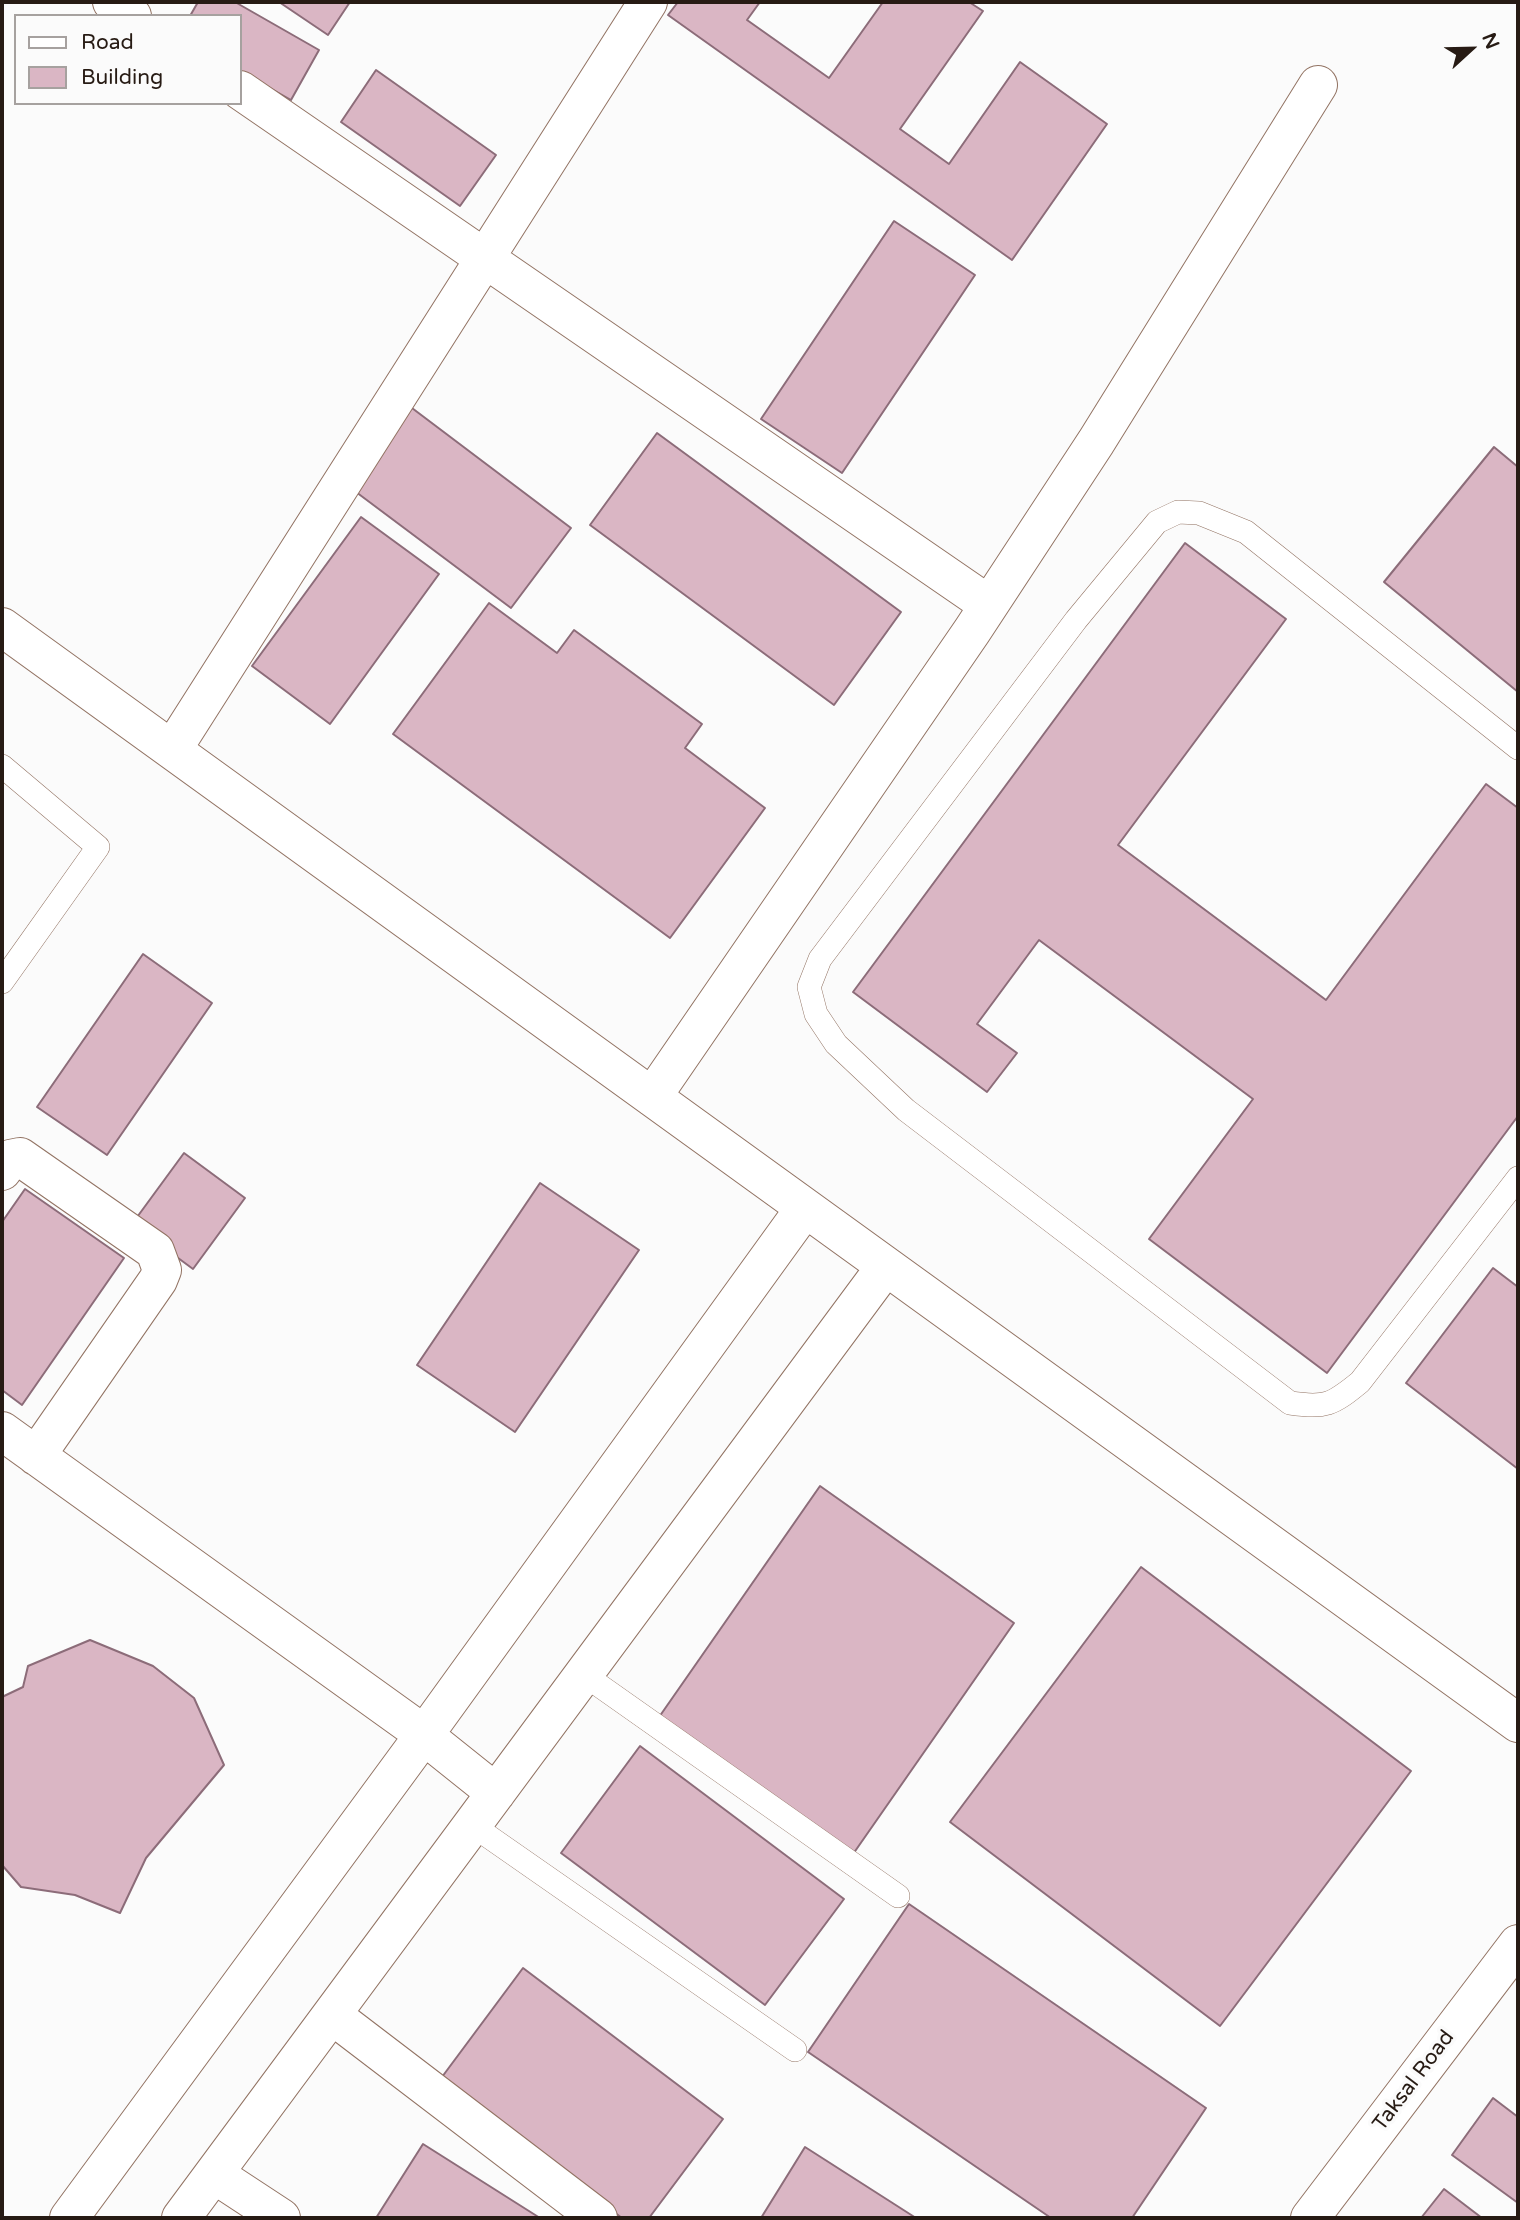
<!DOCTYPE html>
<style>
body{margin:0}
#map{position:relative;width:1520px;height:2220px;overflow:hidden;background:#fbfbfb;font-family:"Varela Round",sans-serif}
canvas{display:block}
.frame{position:absolute;inset:0;border:4px solid #271b14;pointer-events:none}
.legend{position:absolute;left:14px;top:14px;width:228px;height:91px;box-sizing:border-box;background:#fbfbfb;border:2px solid #a6a19f;margin:0;padding:9px 12px;list-style:none;font-size:21px;color:#271b14}
.legend li{display:flex;align-items:center;gap:14px;height:35px}
.legend b{width:35px;border:2px solid #a6a19f}
.north{position:absolute;left:1436px;top:14px;width:70px;height:70px;-webkit-text-stroke:5px #fbfbfb;paint-order:stroke;rotate:68deg;font-size:19px;font-weight:700;line-height:28px;text-align:center;color:#271b14}
.north::after{content:'';display:block;margin:auto;width:24px;height:32px;background:#271b14;clip-path:polygon(50% 0,100% 100%,50% 72%,0 100%)}
</style>
<div id="map">
<canvas width="1520" height="2220"></canvas>
<div class="frame"></div>
<ul class="legend">
<li><b style="height:9px;background:#fff"></b>Road</li>
<li><b style="height:19px;background:#dab6c4"></b>Building</li>
</ul>
<div class="north">N</div>
</div>
<script>
const ctx = document.querySelector('canvas').getContext('2d');
ctx.lineJoin = 'round';
function paint(path, color) {
  ctx.fillStyle = color;
  ctx.fill(path, 'evenodd');
}
function strokePath(path, color, width, dash) {
  ctx.strokeStyle = color;
  ctx.lineWidth = width;
  ctx.lineCap = dash ? 'butt' : 'round';
  ctx.setLineDash(dash || []);
  ctx.stroke(path);
}
function drawText(font, color, halo, rows, align = 'center') {
  ctx.font = font + ' "Varela Round",sans-serif';
  ctx.lineWidth = 7;
  ctx.setLineDash([]);
  ctx.textBaseline = 'middle';
  ctx.strokeStyle = halo;
  ctx.fillStyle = color;
  for (const [text, x, y, turn = 0] of rows) {
    ctx.save();
    ctx.translate(x, y);
    ctx.rotate((+turn || 0) * Math.PI / 180);
    ctx.textAlign = isNaN(turn) ? turn : align;
    if (halo) ctx.strokeText(text, 0, 0);
    ctx.fillText(text, 0, 0);
    ctx.restore();
  }
}
const building = new Path2D(`
 M 198,2 L 235,2 L 319,50 L 291,100 L 240,71 L 240,16 L 190,16 Z
 M 279,2 L 350,2 L 328,35 Z
 M 678,2 L 760,2 L 747,20 L 829,78 L 883,2 L 969,2 L 983,11 L 900,129 L 949,164 L 1020,62 L 1107,124 L 1012,260 L 668,15 Z
 M 376,70 L 496,155 L 460,206 L 341,122 Z
 M 894,221 L 975,275 L 842,473 L 761,419 Z
 M 404,402 L 571,528 L 511,608 L 344,483 Z
 M 657,433 L 901,612 L 834,705 L 590,525 Z
 M 1494,447 L 1518,467 L 1518,692 L 1384,582 Z
 M 361,517 L 439,574 L 330,724 L 252,666 Z
 M 1185,543 L 1286,619 L 1118,845 L 1326,1000 L 1486,784 L 1518,808 L 1518,1116 L 1327,1373 L 1149,1239 L 1253,1099 L 1039,940 L 977,1024 L 1017,1053 L 987,1092 L 853,992 Z
 M 489,603 L 557,653 L 574,630 L 702,724 L 685,748 L 765,808 L 670,938 L 393,734 Z
 M 143,954 L 212,1003 L 107,1155 L 37,1107 Z
 M 184,1153 L 245,1198 L 193,1269 L 132,1224 Z
 M 540,1183 L 639,1250 L 515,1432 L 417,1365 Z
 M 25,1189 L 124,1258 L 22,1405 L 2,1390 L 2,1222 Z
 M 1493,1268 L 1518,1287 L 1518,1469 L 1406,1383 Z
 M 820,1486 L 1014,1623 L 851,1857 L 657,1720 Z
 M 1141,1567 L 1411,1771 L 1220,2026 L 950,1822 Z
 M 90,1640 L 153,1666 L 194,1698 L 224,1765 L 146,1858 L 120,1913 L 75,1895 L 21,1887 L 2,1865 L 2,1697 L 23,1687 L 28,1666 Z
 M 640,1746 L 844,1899 L 765,2005 L 561,1853 Z
 M 909,1904 L 1206,2108 L 1132,2218 L 1051,2218 L 808,2052 Z
 M 523,1968 L 723,2119 L 649,2218 L 622,2218 L 439,2081 Z
 M 1493,2098 L 1518,2117 L 1518,2203 L 1452,2155 Z
 M 423,2144 L 540,2218 L 376,2218 Z
 M 805,2147 L 916,2218 L 761,2218 Z
 M 1444,2189 L 1482,2218 L 1421,2218 Z`);
paint(building, '#dab6c4');
strokePath(building, '#8c6c79', 2);
const service = new Path2D(`
 M 1518,748 L 1246,532 L 1199,513 L 1178,512 L 1157,522 L 1076,620 L 820,959 L 809,987 L 816,1014 L 836,1044 L 906,1110 L 1290,1403 C 1326,1408 1332,1405 1360,1382 L 1518,1178
 M 2,766 L 98,847 L 2,982
 M 583,1674 L 898,1896
 M 472,1825 L 795,2050`);
const minor = new Path2D(`
 M 112,2 L 132,16
 M 240,90 L 989,605
 M 2,627 L 1518,1723
 M 172,750 L 648,2
 M 652,1097 L 972,631 L 1096,442 L 1318,85
 M 2,1171 L 10,1159 L 20,1157 L 155,1251 L 162,1270 L 158,1280 L 36,1456
 M 2,1431 L 411,1725 L 496,1793
 M 332,2015 L 598,2218
 M 214,2174 L 281,2218
 M 69,2218 L 424,1735 L 805,1208
 M 181,2218 L 886,1266`);
const tertiary = new Path2D(`
 M 1310,2218 L 1518,1944`);
strokePath(service, '#927363', 24);
strokePath(minor, '#927363', 40);
strokePath(tertiary, '#927363', 40);
strokePath(service, '#fff', 23);
strokePath(minor, '#fff', 38);
strokePath(tertiary, '#fff', 38);
drawText('21px', '#271b14', '#fbfbfb', [
 ["Taksal Road",1414,2081,-53]
]);
</script>
